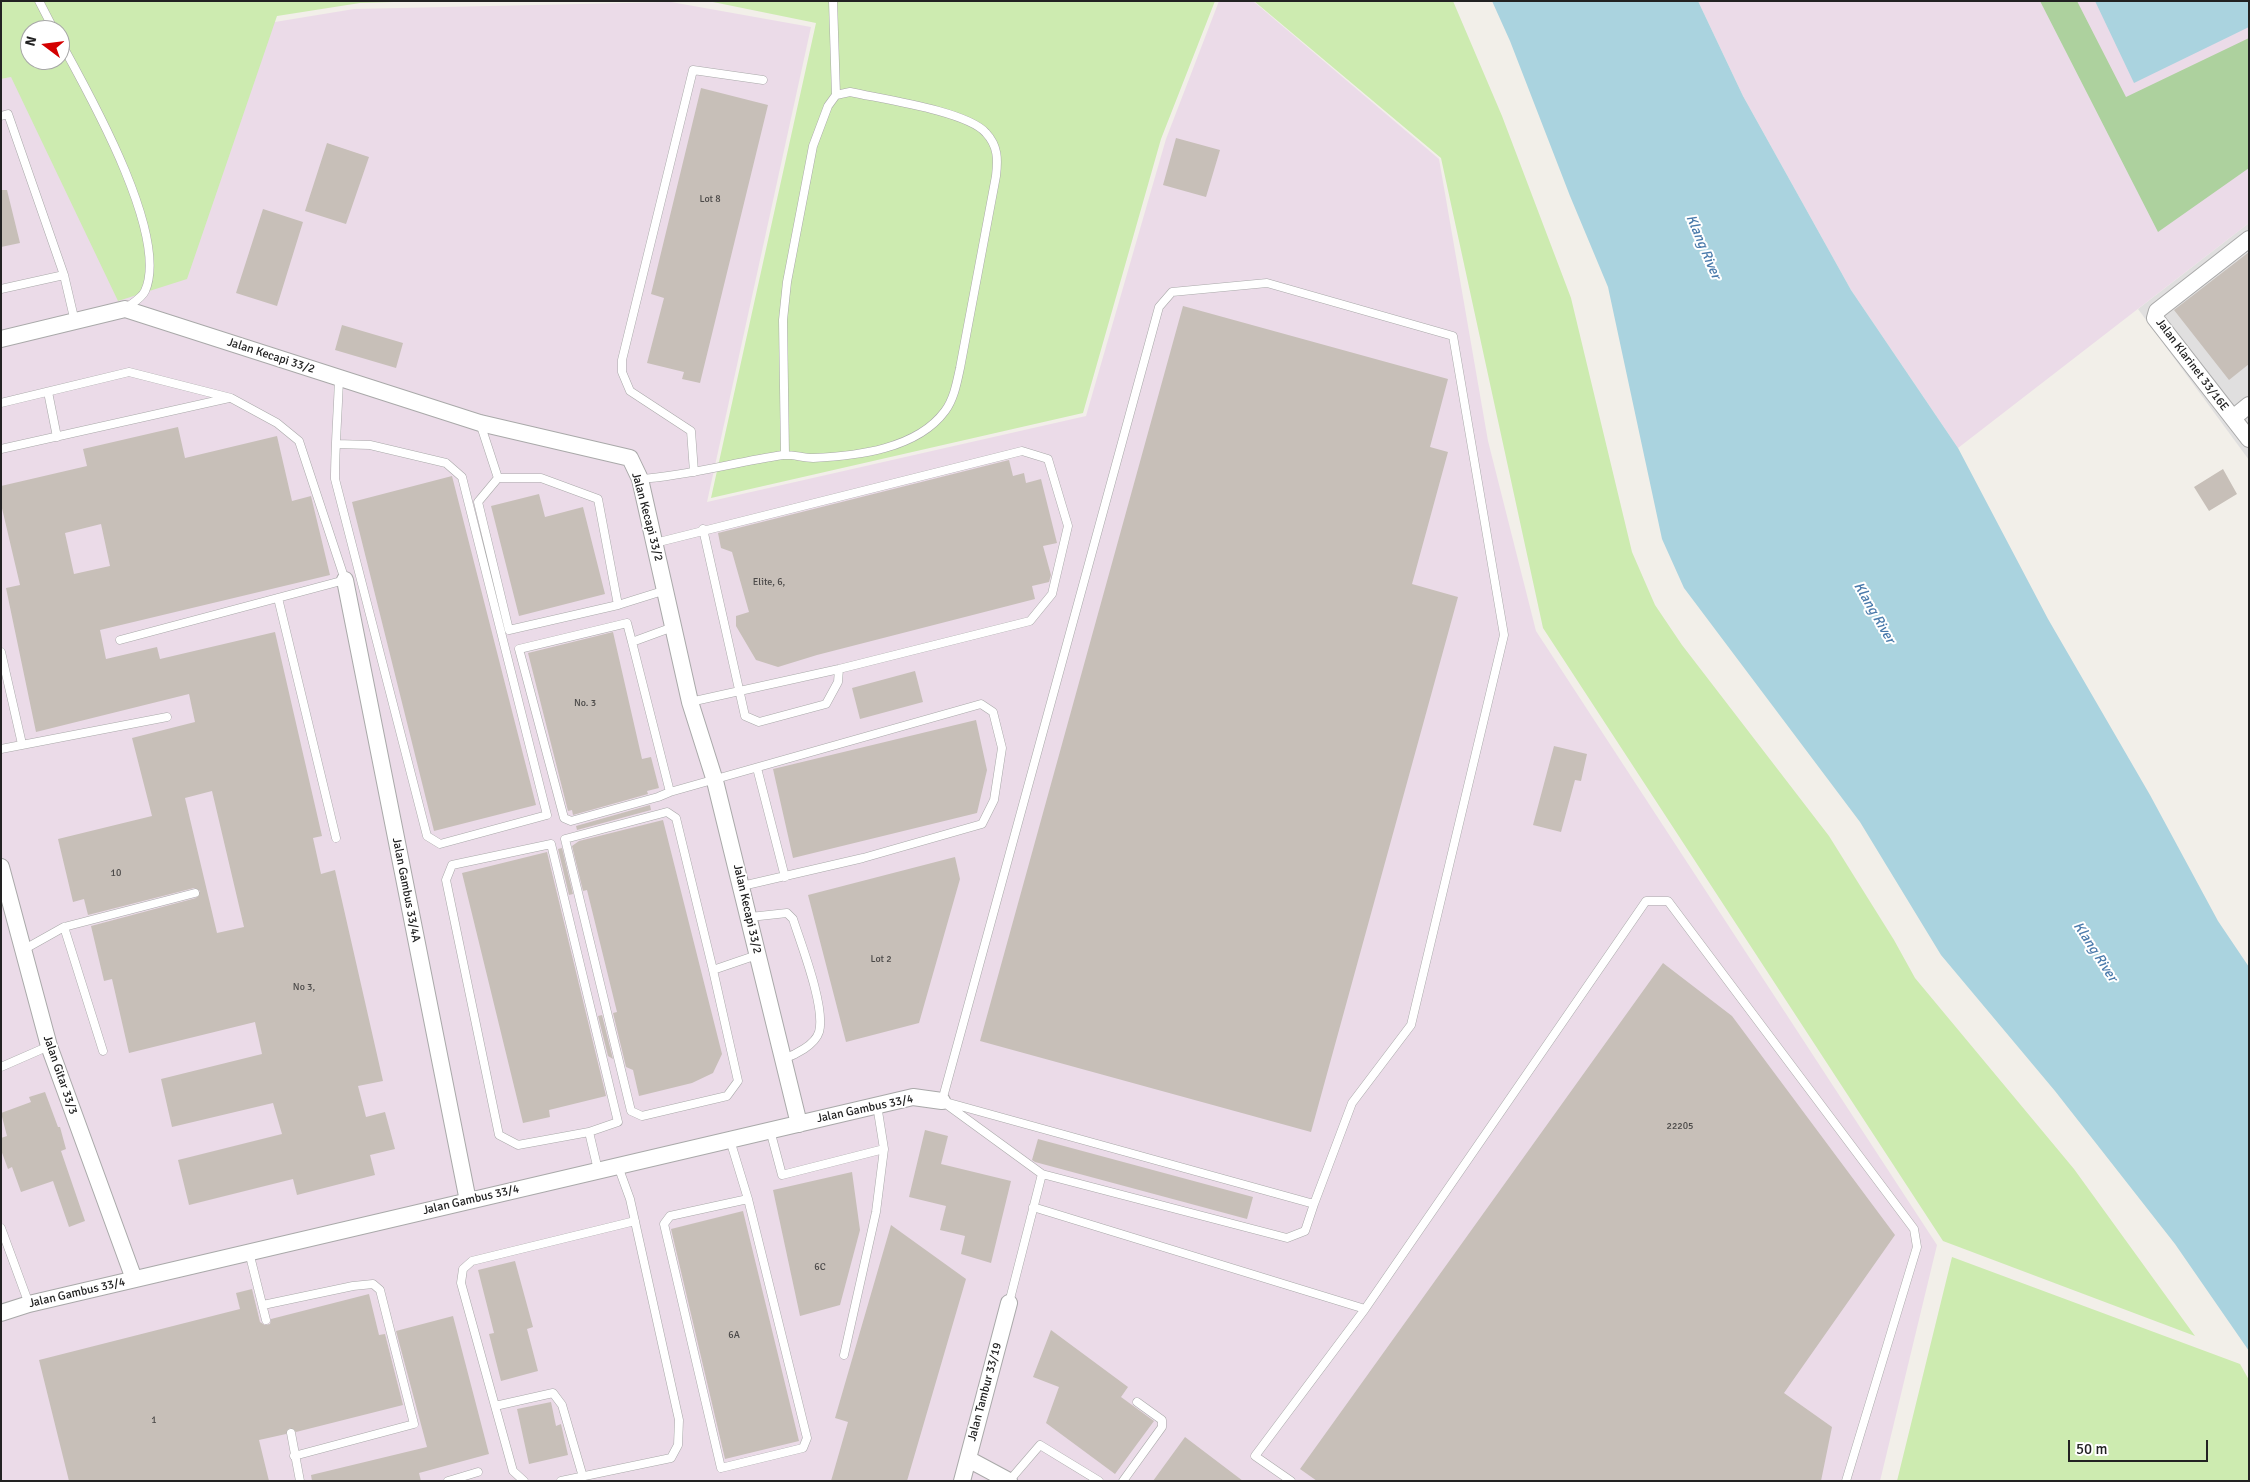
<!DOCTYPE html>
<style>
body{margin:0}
#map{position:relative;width:2250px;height:1482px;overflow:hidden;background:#f2efe9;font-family:Signika,sans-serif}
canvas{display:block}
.frame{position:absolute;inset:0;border:2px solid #222;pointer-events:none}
.north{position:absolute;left:20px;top:20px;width:50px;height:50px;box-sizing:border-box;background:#fff;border:1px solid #a7a7a7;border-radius:50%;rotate:285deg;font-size:14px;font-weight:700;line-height:20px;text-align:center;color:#222}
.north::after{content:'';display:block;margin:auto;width:18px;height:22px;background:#d40000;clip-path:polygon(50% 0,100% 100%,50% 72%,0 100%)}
.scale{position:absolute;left:2068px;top:1440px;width:140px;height:22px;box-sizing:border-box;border:2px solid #222;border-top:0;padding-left:6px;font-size:15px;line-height:18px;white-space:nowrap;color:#222;-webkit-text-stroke:4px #fff;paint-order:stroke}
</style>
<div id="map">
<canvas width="2250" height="1482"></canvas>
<div class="frame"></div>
<div class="north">N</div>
<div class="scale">50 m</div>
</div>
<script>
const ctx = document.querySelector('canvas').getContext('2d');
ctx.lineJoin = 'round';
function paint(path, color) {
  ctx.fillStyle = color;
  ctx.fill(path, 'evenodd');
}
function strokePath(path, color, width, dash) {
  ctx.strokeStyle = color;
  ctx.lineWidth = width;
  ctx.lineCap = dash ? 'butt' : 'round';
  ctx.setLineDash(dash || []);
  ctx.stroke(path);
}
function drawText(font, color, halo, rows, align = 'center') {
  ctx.font = font + ' Signika,sans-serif';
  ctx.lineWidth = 4;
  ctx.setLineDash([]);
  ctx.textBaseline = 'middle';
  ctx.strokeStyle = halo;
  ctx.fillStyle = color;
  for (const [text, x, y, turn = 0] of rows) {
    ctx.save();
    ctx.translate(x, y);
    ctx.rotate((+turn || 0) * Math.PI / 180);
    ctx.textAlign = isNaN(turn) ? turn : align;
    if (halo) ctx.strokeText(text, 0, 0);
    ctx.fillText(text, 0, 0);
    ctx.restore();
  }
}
paint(new Path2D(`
 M 2249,223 L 2249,460 L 2138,309 Z`), '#e0dfdf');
paint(new Path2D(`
 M 1219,1 L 1253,1 L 1439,159 L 1488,441 L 1536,631 L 1937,1245 L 1880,1481 L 1,1481 L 1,79 L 202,34 L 354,9 L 671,2 L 811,27 L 707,502 L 1086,416 L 1166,139 Z
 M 1698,1 L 2249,1 L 2249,223 L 1958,448 L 1851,290 L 1743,96 Z`), '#ebdbe8');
paint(new Path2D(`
 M 1,1 L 428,1 L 360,3 L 277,16 L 187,279 L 118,301 L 11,77 L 1,79 ZM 30,30 L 60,30 L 60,60 L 30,60 Z
 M 708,1 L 1215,1 L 1161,139 L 1083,413 L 711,498 L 816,23 Z
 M 1254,1 L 1453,1 L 1502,116 L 1571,298 L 1632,552 L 1655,605 L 1682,645 L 1829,836 L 1894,940 L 1915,978 L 2074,1169 L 2195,1336 L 1943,1241 L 1543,628 L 1441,158 Z
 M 1952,1257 L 2240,1364 L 2249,1380 L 2249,1481 L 1897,1481 Z`), '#cdebb0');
paint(new Path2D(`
 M 2040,1 L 2077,1 L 2126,97 L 2249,38 L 2249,168 L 2158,232 Z`), '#add19e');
paint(new Path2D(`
 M 1492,1 L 1698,1 L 1743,96 L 1851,290 L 1958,448 L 2048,619 L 2150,795 L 2218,921 L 2249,967 L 2249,1351 L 2175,1244 L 2055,1091 L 1941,955 L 1860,822 L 1684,588 L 1662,539 L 1608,287 L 1570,196 L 1510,41 Z
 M 2095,1 L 2249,1 L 2249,27 L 2134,83 Z`), '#aad3df');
paint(new Path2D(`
 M 701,88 L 768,105 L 700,383 L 682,379 L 684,372 L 647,363 L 664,298 L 651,294 Z
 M 1176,138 L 1220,150 L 1206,197 L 1163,185 Z
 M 327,143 L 369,157 L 346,224 L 305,211 Z
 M 1,190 L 7,190 L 20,243 L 1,247 Z
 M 263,209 L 303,222 L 277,306 L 236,293 Z
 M 2249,252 L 2249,364 L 2229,380 L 2174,310 Z
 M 1183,306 L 1448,379 L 1430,447 L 1448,452 L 1412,584 L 1458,597 L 1311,1132 L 980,1041 Z
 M 342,325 L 403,343 L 396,368 L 335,350 Z
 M 178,427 L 185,458 L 277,436 L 292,501 L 311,496 L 330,575 L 100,630 L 106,659 L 157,647 L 160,659 L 275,632 L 322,836 L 313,838 L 321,874 L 335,870 L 383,1081 L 358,1086 L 366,1117 L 385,1112 L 395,1149 L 370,1155 L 375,1175 L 297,1195 L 293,1179 L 189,1205 L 178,1160 L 282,1134 L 273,1103 L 172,1127 L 161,1079 L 262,1054 L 255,1022 L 129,1053 L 112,979 L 104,981 L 91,926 L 196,898 L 200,891 L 194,888 L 88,915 L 84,899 L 73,902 L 58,839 L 152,816 L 132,738 L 195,722 L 189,694 L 36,732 L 6,588 L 20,585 L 1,504 L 1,486 L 87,466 L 83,449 ZM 101,524 L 110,566 L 74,574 L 65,533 ZM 212,791 L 244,927 L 217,933 L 185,798 Z
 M 1009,460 L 1013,476 L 1024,473 L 1026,483 L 1041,479 L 1057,543 L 1043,546 L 1051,575 L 1049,582 L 1032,586 L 1035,599 L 817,655 L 778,667 L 756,660 L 736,626 L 736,616 L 749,612 L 732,552 L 721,548 L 718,533 Z
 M 2223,469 L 2237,494 L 2209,511 L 2194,487 Z
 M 452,476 L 536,805 L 434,831 L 352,502 Z
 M 539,494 L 545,517 L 583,507 L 605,594 L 519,616 L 491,506 Z
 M 613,632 L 642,759 L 651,757 L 659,788 L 647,791 L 648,794 L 573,815 L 572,810 L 568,811 L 528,653 Z
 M 915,671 L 923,702 L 860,719 L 852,688 Z
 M 976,720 L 987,770 L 977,813 L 793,858 L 773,769 Z
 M 1554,746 L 1587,754 L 1581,781 L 1575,780 L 1561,832 L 1533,825 Z
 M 650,805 L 651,810 L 577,830 L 576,826 Z
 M 663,820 L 722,1054 L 713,1073 L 692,1083 L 639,1096 L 633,1070 L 626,1067 L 613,1013 L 617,1012 L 587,890 L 583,891 L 572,846 L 579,841 Z
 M 562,848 L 573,894 L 569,895 L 558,849 Z
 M 547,852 L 606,1096 L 549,1110 L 550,1117 L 523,1123 L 462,873 Z
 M 955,857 L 960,879 L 919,1023 L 846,1042 L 808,895 Z
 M 1663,963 L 1732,1016 L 1895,1235 L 1784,1393 L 1832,1427 L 1821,1481 L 1317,1481 L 1300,1469 Z
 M 602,1015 L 613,1059 L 608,1056 L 598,1016 Z
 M 45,1092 L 58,1127 L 60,1127 L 66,1149 L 61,1151 L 85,1221 L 69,1227 L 53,1181 L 21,1192 L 12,1167 L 8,1169 L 1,1150 L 1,1138 L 7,1136 L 1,1113 L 31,1102 L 29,1097 Z
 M 925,1130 L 948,1136 L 941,1164 L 1011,1181 L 991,1263 L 961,1254 L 965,1236 L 940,1230 L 946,1206 L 909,1197 Z
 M 1038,1139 L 1253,1197 L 1247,1219 L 1035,1162 L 1032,1160 Z
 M 852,1172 L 860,1230 L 840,1305 L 800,1316 L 773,1190 Z
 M 743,1211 L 799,1441 L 725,1459 L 671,1229 Z
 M 891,1225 L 966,1279 L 907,1481 L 831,1481 L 848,1422 L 835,1418 Z
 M 515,1261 L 533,1327 L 527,1329 L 538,1371 L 501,1381 L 489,1334 L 494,1333 L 478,1270 Z
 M 252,1289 L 260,1322 L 265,1325 L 270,1324 L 271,1319 L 369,1294 L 379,1335 L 385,1334 L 403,1405 L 296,1432 L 290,1428 L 286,1434 L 259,1440 L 269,1481 L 69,1481 L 39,1360 L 240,1309 L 236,1293 Z
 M 453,1316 L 489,1454 L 419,1473 L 421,1481 L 312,1481 L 311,1475 L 427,1447 L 396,1331 Z
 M 1051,1330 L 1128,1387 L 1121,1397 L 1154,1421 L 1115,1474 L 1046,1423 L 1059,1387 L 1033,1377 Z
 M 551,1402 L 556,1426 L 561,1424 L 568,1455 L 529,1464 L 517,1409 Z
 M 1185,1437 L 1243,1481 L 1153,1481 Z`), '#c7bfb8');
const service = new Path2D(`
 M 39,1 L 54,30
 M 833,1 L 836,95
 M 60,41 C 88,92 170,236 145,291 C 142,298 131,304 125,309
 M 1,116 L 8,114 L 64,275 L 75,322
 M 1267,283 L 1453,336 L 1504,635 L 1411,1025 L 1352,1103 L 1314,1204 L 942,1101 L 1159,307 L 1172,292 Z
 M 1,289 L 64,275
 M 48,392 L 57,437
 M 1,403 L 129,372 L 231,398 L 277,423 L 299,441 L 345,580 L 120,640
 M 480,423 L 498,478 L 478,502 L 509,630 L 618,605 L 598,499 L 541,478 L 498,478
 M 336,444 L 370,445 L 446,463 L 462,477 L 547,815 L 440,844 L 427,836 L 335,479 C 335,445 338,412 339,378
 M 1,449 L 229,398
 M 694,472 L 691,431 L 630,391 L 622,372 L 622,360 L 693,70 L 763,80
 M 640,479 C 688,476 735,462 783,455 C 792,454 803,458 813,458 C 857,456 917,449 945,411 C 954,399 957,382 960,368 L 996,176 C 998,159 998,146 986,133 C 967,111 881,99 850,92 L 836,95 L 828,106 L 813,146 L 787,282 L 783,320 L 785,455
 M 703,529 L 745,716 L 759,722 L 826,704 L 838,682 L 839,669
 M 655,543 L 1022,451 L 1048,459 L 1068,526 L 1052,594 L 1030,621 L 839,669 L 690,702
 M 278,598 L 336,838
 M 618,605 L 666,590
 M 632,642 L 627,623 L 519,649 L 564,818 L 571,821 L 658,797 L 670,792 L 632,642 L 673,627
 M 1,652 L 22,744
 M 1,749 L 167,717
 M 757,768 L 785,877
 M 670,792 L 981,704 L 993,712 L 1002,748 L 994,800 L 982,824 L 863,858 L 742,886
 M 750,917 L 787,913 L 793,919 C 801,944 826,1008 819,1032 C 815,1045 795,1055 783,1059
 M 64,927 L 195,893
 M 23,950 L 64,927 L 103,1051
 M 713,970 L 676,818 L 667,812 L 565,839 L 631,1111 L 642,1116 L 727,1096 L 738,1081 L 713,970 L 757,955
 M 1,1067 L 49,1046
 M 946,1104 L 1042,1174 L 1287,1238 L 1305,1231 L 1314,1204
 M 770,1130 L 782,1175 L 884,1149
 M 589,1132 L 618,1122 L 551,844 L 452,865 L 446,880 L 499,1135 L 518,1145 L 589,1132 L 598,1170
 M 730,1140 L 748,1199 L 807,1438 L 803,1448 L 721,1468 L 664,1224 L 670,1216 L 748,1199
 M 1033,1207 L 1365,1309
 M 1,1228 L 29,1304
 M 249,1252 L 266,1320
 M 1009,1303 L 1042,1174
 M 263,1305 L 353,1286 L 373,1284 L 380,1290 L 414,1424 L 294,1456
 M 844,1355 L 876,1212 L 884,1149 L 877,1105
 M 495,1406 L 553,1393 L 562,1405 L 583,1477
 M 291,1433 L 300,1481
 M 448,1481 L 478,1472
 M 524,1481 L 513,1471 L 461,1283 L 463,1269 L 472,1261 L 635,1221
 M 561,1481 L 671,1458 L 678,1445 L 679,1420 L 630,1199 L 618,1166
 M 1009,1481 L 1040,1445 L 1099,1481
 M 1123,1481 L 1162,1427 L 1162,1420 L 1137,1402
 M 1291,1481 L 1255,1456 L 1365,1309 L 1646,901 L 1668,901 L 1914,1229 L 1917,1247 L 1846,1481`);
const minor = new Path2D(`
 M 2249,239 L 2157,311 L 2155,318 L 2249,439
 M 1,339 L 125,309 L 480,423 L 630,458 L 640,479 L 690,702 L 715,781 L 799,1124
 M 2233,418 L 2249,405
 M 345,580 L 468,1201
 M 1,867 L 49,1046 L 134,1279
 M 1,1313 L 29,1304 L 913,1097 L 942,1101
 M 968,1459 L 1009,1481
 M 962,1481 L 1009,1303`);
strokePath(service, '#a9a9a9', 9);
strokePath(minor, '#a9a9a9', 18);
strokePath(service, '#fff', 8);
strokePath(minor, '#fff', 16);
drawText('10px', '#4b4948', null, [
 ["Lot 8",710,199],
 ["Elite, 6,",769,582],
 ["No. 3",585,703],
 ["10",116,873],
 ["Lot 2",881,959],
 ["No 3,",304,987],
 ["22205",1680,1126],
 ["6C",820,1267],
 ["6A",734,1335],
 ["1",154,1420]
]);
drawText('12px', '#222', '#fff', [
 ["Jalan Kecapi 33/2",271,356,18],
 ["Jalan Klarinet 33/16E",2192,365,53],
 ["Jalan Kecapi 33/2",647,517,75],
 ["Jalan Gambus 33/4A",406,890,79],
 ["Jalan Kecapi 33/2",747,909,77],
 ["Jalan Gitar 33/3",60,1075,71],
 ["Jalan Gambus 33/4",865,1109,-12],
 ["Jalan Gambus 33/4",471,1200,-13],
 ["Jalan Gambus 33/4",77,1293,-13],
 ["Jalan Tambur 33/19",985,1392,-75]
]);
drawText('italic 14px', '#4a7aab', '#fff', [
 ["Klang River",1703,247,67],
 ["Klang River",1874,613,60],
 ["Klang River",2095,952,57]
]);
</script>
